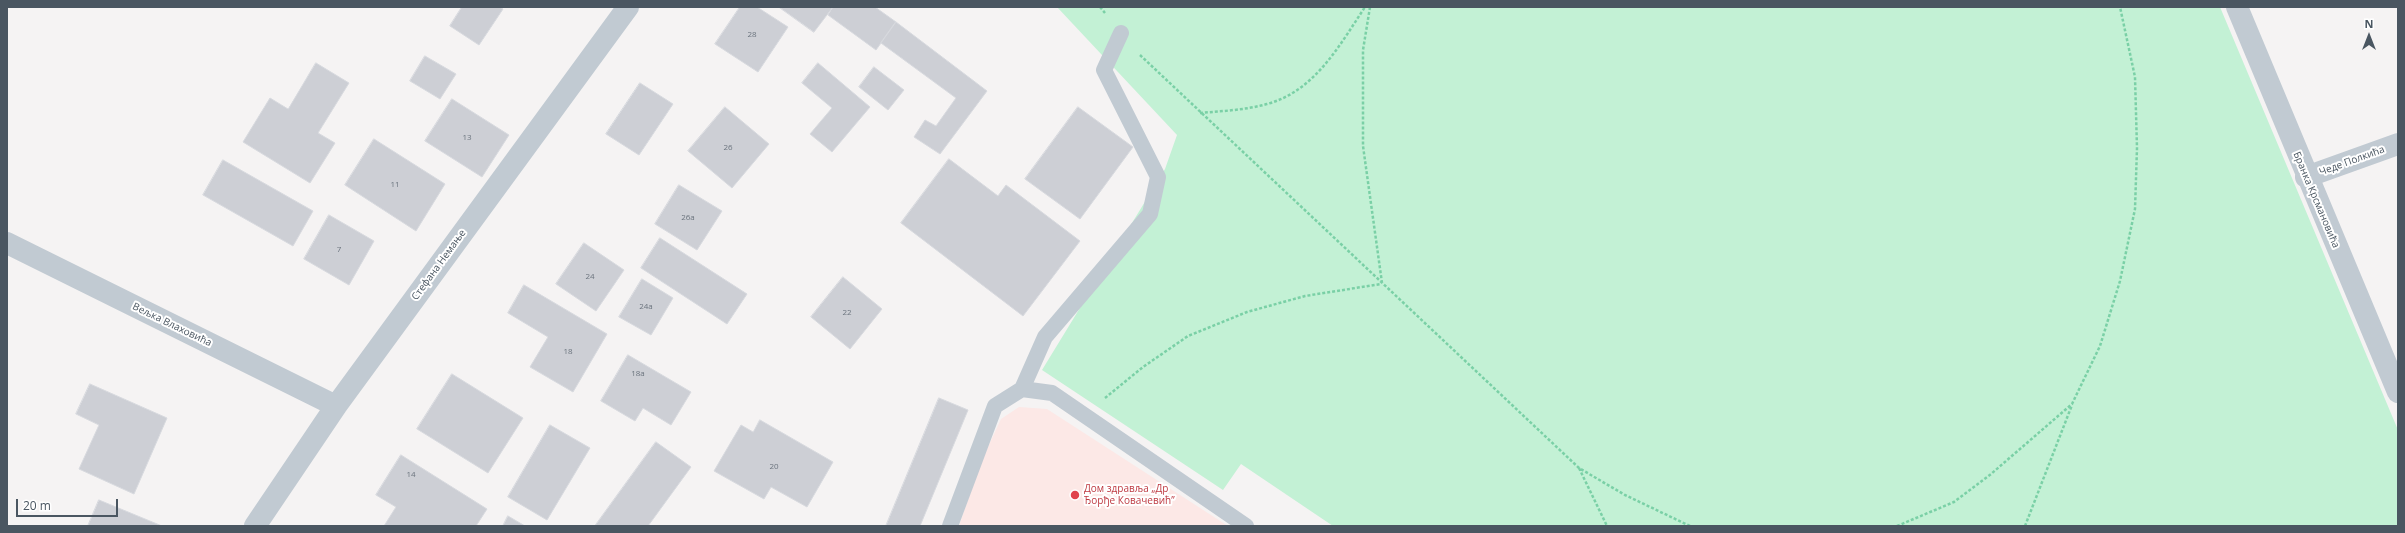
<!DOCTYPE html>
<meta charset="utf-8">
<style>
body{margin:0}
#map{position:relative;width:2405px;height:533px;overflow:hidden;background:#f5f3f3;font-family:"Open Sans",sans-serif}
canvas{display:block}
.frame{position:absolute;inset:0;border:8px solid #4a5661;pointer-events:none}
.north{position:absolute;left:2349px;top:16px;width:40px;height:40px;-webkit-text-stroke:3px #fff;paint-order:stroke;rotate:0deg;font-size:11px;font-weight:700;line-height:16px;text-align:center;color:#4a5661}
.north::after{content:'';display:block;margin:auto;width:14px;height:18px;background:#4a5661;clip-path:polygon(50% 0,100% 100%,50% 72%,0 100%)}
.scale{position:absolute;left:16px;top:499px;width:102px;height:18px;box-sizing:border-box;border:2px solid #4a5661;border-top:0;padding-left:5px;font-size:12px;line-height:14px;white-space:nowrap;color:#4a5661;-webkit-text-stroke:3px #fff;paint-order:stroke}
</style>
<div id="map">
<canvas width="2405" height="533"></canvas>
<div class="frame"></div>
<div class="north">N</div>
<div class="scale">20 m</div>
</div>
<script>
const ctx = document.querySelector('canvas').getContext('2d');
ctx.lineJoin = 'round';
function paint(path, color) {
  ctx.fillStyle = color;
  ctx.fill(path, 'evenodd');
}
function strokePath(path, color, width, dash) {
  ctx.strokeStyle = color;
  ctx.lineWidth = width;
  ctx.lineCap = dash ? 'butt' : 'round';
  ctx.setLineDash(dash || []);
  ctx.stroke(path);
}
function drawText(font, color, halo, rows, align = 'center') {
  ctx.font = font + ' "Open Sans",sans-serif';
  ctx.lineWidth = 4;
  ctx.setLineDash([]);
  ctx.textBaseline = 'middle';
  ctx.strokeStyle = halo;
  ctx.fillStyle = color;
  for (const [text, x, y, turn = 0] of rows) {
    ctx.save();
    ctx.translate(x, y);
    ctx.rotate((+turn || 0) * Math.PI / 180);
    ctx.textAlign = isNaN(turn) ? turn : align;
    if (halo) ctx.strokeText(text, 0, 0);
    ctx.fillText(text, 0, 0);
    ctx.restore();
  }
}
paint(new Path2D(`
 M 1019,407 L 1047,409 L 1228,526 L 959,526 L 980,464 L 1001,419 Z`), '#fce8e6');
paint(new Path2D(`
 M 1057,7 L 2220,7 L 2398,430 L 2398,526 L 1333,526 L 1241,464 L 1223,490 L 1042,370 L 1165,169 L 1177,135 Z`), '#c3f1d5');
const building = new Path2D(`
 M 462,7 L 500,7 L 503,9 L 479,45 L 450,26 Z
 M 740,7 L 757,7 L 788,27 L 758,72 L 715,44 Z
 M 779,7 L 833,7 L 814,32 Z
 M 833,7 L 875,7 L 896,22 L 876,50 L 828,15 Z
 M 896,22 L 987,91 L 940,154 L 914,137 L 925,120 L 936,126 L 956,98 L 881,43 Z
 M 425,56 L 456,74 L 440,99 L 410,81 Z
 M 316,63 L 349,83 L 318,133 L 335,143 L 310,183 L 243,142 L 270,98 L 288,109 Z
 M 818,63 L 870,107 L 832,152 L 810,134 L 832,108 L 802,83 Z
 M 874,67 L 904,90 L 888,110 L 859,87 Z
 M 640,83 L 673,104 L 639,155 L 606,134 Z
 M 452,99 L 509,135 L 482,177 L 425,141 Z
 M 725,107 L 769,144 L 732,188 L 688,151 Z
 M 1078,107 L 1133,147 L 1080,219 L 1025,179 Z
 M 374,139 L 445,184 L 416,231 L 345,185 Z
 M 949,159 L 998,196 L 1006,185 L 1080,241 L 1023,316 L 901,223 Z
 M 223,160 L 313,211 L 293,246 L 203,195 Z
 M 679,185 L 722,211 L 697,250 L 655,224 Z
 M 329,215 L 374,241 L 349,285 L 304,259 Z
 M 660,238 L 747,294 L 727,324 L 641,268 Z
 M 584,243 L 624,270 L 596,311 L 556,284 Z
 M 843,277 L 882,309 L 850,349 L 811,317 Z
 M 642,279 L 673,298 L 651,335 L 619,317 Z
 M 524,285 L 607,334 L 573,392 L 530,367 L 548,337 L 508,313 Z
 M 628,355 L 691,392 L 671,425 L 643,408 L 635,421 L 601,401 Z
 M 452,374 L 523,418 L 488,473 L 417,429 Z
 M 90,384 L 167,418 L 134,494 L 79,469 L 99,425 L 76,414 Z
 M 939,398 L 968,410 L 920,526 L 886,526 Z
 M 760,420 L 833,462 L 807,507 L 771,487 L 764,499 L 714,471 L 741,425 L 753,432 Z
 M 550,425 L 590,448 L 547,520 L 508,497 Z
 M 656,442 L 691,467 L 648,526 L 595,526 Z
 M 401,455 L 487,509 L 476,526 L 384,526 L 396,507 L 376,495 Z
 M 99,500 L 162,526 L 88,526 Z
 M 508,516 L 525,526 L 503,526 Z`);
paint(building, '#cdcfd5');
strokePath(building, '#d7d9de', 1);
strokePath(new Path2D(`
 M 1100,7 L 1105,13
 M 1370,7 L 1363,50 L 1363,146 L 1382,283
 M 1140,55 L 1579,468 L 1625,495 L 1690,526
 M 1200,113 C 1222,111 1246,110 1267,104 C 1315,91 1339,46 1365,7
 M 1105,398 L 1143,367 L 1188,336 L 1247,312 L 1305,296 L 1381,284
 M 1579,468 L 1607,526
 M 1897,526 L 1954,502 L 1991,474 L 2072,404 L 2100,346 L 2120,281 L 2135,209 L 2137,148 L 2135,77 L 2120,7
 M 2025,526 L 2072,405`), '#7ad0a6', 2.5, [3, 2]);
strokePath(new Path2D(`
 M 1022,389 L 1045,337 L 1150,214 L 1158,177 L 1104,70 L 1121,33
 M 950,526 L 995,406 L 1022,389 L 1052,393 L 1246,526`), '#c1cad2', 16);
strokePath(new Path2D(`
 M 2237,7 L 2398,392
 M 2306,177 L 2398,144`), '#c1cad2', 22);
strokePath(new Path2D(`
 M 7,243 L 336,406
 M 255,526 L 336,406 L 628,7`), '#c1cad2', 22);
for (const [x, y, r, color] of [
 [1075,495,5,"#e0444e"]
]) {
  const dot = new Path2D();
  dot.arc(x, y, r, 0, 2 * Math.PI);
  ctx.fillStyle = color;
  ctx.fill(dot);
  strokePath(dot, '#fff', 1.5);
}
drawText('8px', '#6b747e', null, [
 ["28",752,35],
 ["13",467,138],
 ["26",728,148],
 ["11",395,185],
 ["26a",688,218],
 ["7",339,250],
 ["24",590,277],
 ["24a",646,307],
 ["22",847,313],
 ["18",568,352],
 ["18a",638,374],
 ["20",774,467],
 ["14",411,475]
]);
drawText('10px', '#4a5661', '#fff', [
 ["Чеде Полкића",2352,161,-20],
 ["Бранка Крсмановића",2316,200,67],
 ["Стефана Немање",439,265,-54],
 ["Вељка Влаховића",172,325,26]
]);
drawText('10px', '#be3a42', '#fff', [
 ["Дом здравља „Др",1084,489],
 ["Ђорђе Ковачевић”",1084,501]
], 'left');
</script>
